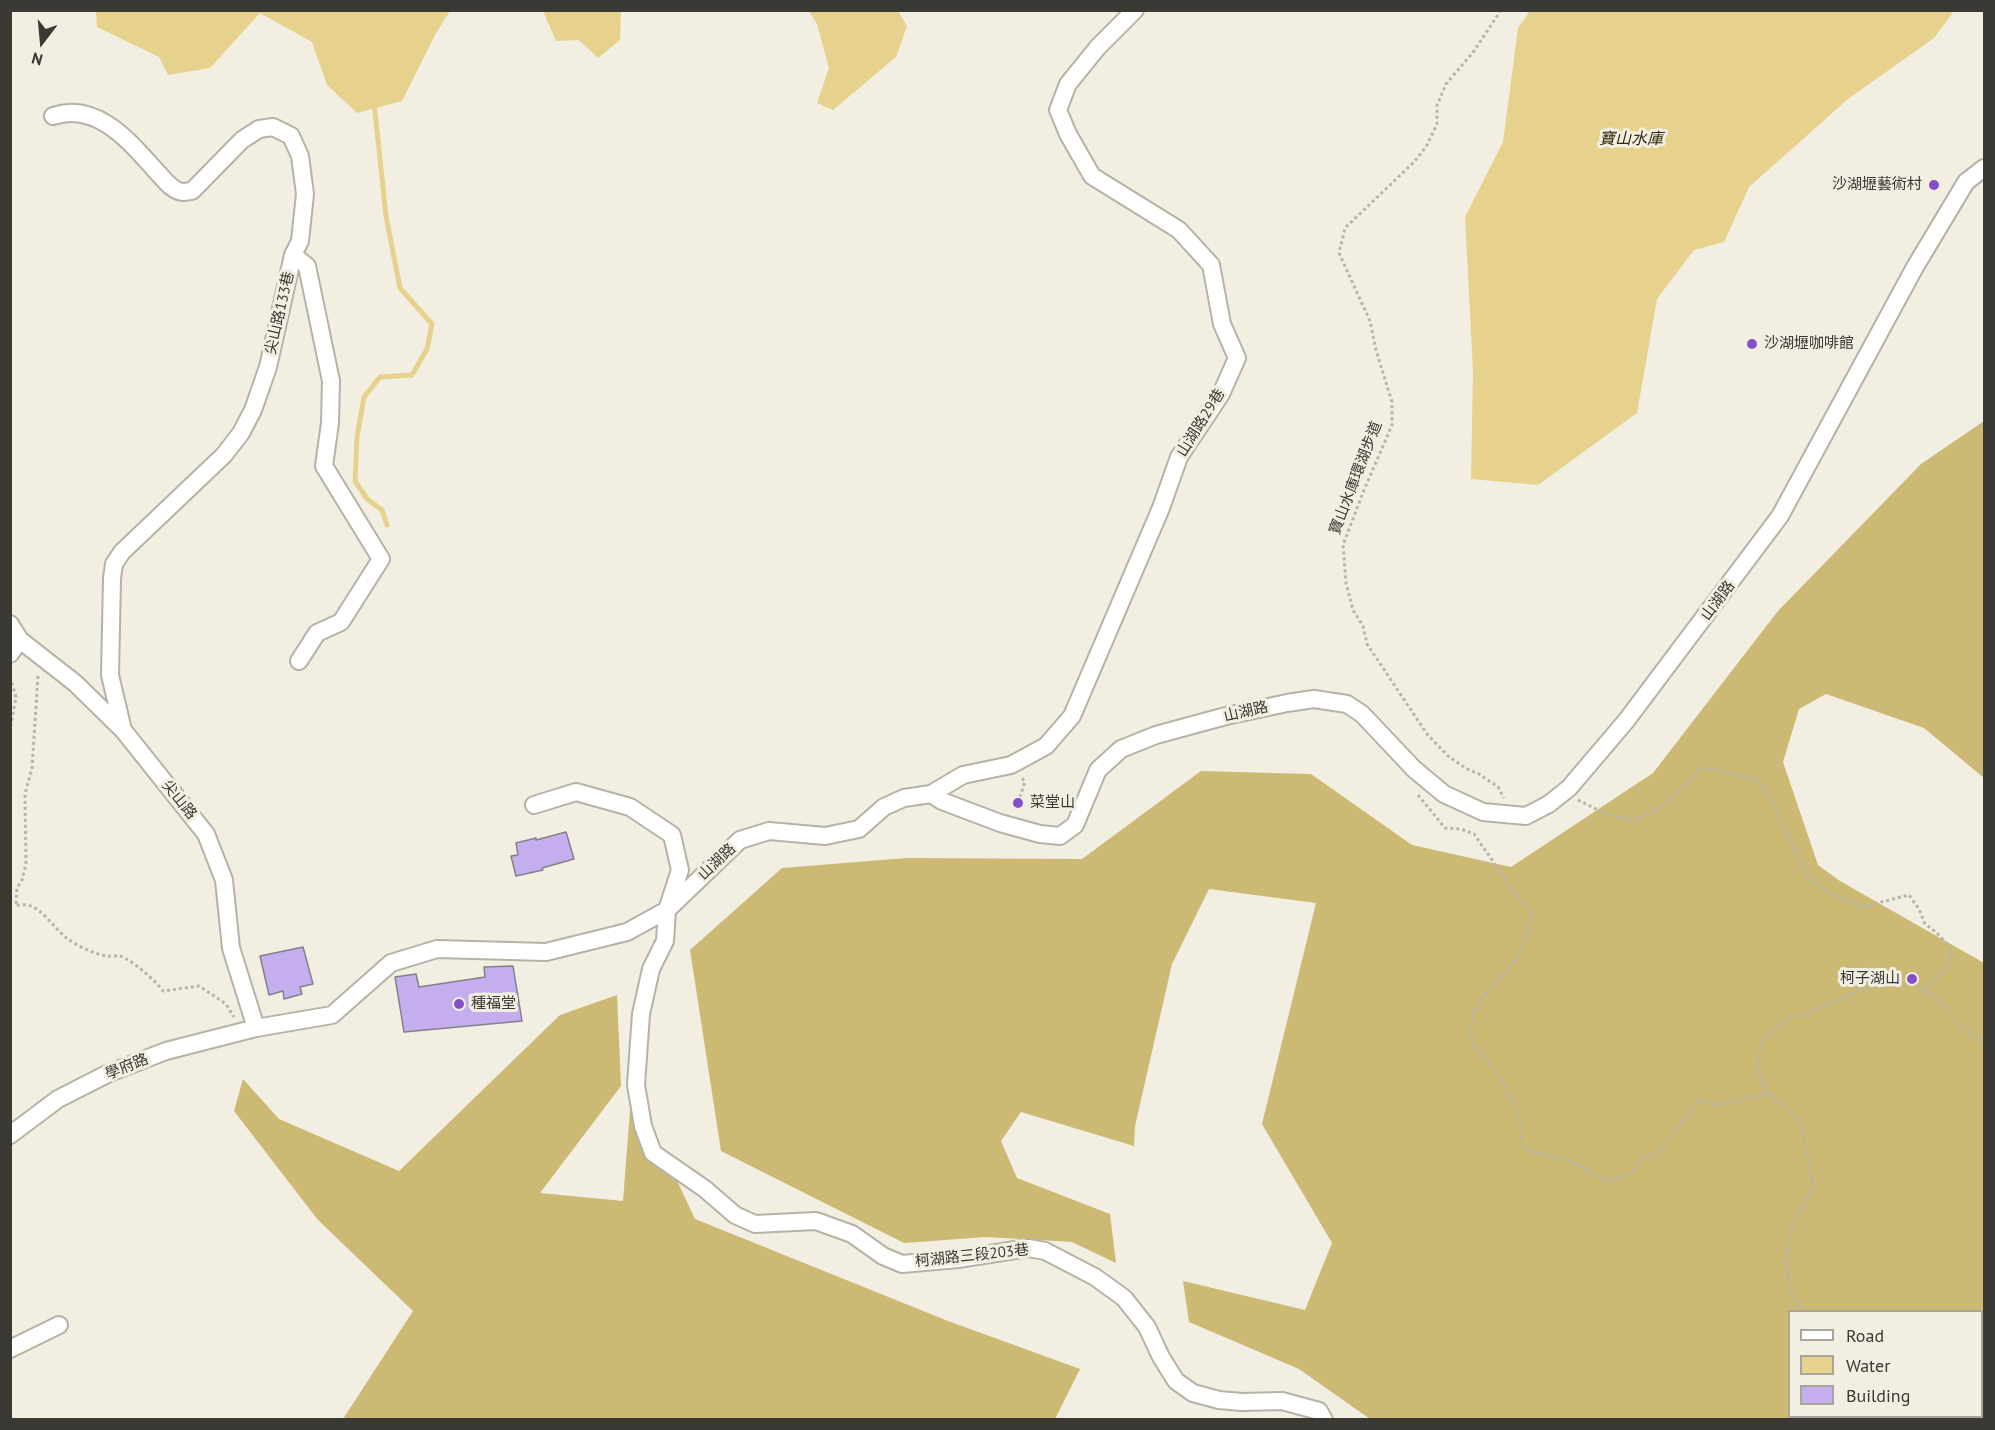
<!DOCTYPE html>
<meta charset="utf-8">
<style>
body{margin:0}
#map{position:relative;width:1995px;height:1430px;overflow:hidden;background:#f2eee2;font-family:"PT Sans",sans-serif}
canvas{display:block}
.frame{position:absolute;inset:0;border:12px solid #3a3934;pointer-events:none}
.legend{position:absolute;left:1788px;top:1310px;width:195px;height:108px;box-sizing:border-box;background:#f2eee2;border:2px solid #a8a69c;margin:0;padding:8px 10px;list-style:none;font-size:18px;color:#3a3934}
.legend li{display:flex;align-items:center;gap:12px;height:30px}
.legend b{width:30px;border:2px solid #a8a69c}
.north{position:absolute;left:12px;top:12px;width:60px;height:60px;-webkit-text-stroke:4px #f2eee2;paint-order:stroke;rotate:196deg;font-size:16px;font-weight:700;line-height:24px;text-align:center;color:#3a3934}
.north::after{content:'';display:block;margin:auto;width:21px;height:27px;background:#3a3934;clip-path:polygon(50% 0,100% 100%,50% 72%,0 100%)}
</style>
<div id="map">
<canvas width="1995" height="1430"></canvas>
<div class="frame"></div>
<ul class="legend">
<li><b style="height:8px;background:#fff"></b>Road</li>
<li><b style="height:16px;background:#e6d28c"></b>Water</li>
<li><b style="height:16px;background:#c4aeed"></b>Building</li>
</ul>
<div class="north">N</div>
</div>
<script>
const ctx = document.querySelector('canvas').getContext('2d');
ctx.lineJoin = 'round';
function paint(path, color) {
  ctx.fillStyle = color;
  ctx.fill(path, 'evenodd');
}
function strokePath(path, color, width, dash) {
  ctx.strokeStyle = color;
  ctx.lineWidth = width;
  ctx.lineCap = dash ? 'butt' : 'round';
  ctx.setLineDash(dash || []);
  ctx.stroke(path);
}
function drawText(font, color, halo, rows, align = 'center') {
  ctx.font = font + ' "PT Sans","Noto Sans TC",sans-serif';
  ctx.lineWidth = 6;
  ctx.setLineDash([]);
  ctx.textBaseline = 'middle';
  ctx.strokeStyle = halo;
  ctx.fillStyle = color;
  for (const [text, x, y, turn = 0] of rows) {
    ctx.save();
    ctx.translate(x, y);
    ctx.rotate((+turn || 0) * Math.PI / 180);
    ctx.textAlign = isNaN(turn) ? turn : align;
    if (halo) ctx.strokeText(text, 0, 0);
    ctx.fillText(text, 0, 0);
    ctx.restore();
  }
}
paint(new Path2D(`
 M 1984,421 L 1984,778 L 1924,728 L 1826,694 L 1799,709 L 1783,762 L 1818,865 L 1840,881 L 1984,963 L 1984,1419 L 1370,1419 L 1299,1369 L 1189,1322 L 1183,1281 L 1305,1310 L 1332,1243 L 1262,1124 L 1316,903 L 1209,889 L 1172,964 L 1135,1126 L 1134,1146 L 1021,1112 L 1001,1141 L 1017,1178 L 1110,1214 L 1116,1263 L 1072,1242 L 986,1237 L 904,1243 L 721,1151 L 690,950 L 782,868 L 907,858 L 1082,859 L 1201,771 L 1311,774 L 1412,845 L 1511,867 L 1653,773 L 1778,611 L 1921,464 ZM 1790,1312 L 1982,1312 L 1982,1416 L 1790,1416 Z
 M 617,995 L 621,1086 L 540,1193 L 623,1201 L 631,1098 L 647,1117 L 695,1219 L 948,1321 L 1080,1369 L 1055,1419 L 343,1419 L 413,1311 L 318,1220 L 234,1111 L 243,1079 L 279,1119 L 399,1171 L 560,1015 Z`), '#ccb974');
paint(new Path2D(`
 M 121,11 L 450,10 L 450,11 L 436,33 L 402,101 L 357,113 L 327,85 L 312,42 L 260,13 L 210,68 L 168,75 L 159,57 L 97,27 L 96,11 Z
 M 543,11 L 621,11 L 620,40 L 598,58 L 579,40 L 556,41 Z
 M 809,11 L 898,11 L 907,26 L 896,57 L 833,110 L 817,103 L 829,68 L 817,24 Z
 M 1530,11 L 1954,11 L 1934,38 L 1848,99 L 1749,187 L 1724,242 L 1694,250 L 1657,299 L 1637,413 L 1538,485 L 1471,479 L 1473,371 L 1465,217 L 1503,142 L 1518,28 Z`), '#e6d28c');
strokePath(new Path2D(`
 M 374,102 L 386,216 L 400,288 L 432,324 L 427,349 L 412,375 L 380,377 L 364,397 L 357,437 L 355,481 L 367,499 L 382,510 L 387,525`), '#e6d28c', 5);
const building = new Path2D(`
 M 566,832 L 574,859 L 542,868 L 543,870 L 516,876 L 511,856 L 518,855 L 516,843 L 536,838 L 536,840 Z
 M 303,947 L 313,984 L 300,987 L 302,994 L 284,999 L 283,991 L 269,995 L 260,956 Z
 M 513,966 L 522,1021 L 404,1032 L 395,977 L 416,974 L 419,987 L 485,977 L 484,967 Z`);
paint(building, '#c4aeed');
strokePath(building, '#83808b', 1.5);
const minor = new Path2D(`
 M 53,116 C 97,101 130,142 157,172 C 164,179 171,190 182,192 C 185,192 188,191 192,191 L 242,140 L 259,129 L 273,127 L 291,136 L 300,156 L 305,194 L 300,241 L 293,255 L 268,367 L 253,410 L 241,433 L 224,455 L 122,552 L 114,564 L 112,578 L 110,675 L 123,730
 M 293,255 L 307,266 L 331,381 L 330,423 L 324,466 L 381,559 L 341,622 L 317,633 L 299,661
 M 10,624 L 20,640 L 75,683 L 123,730 L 206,834 L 224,880 L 231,948 L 256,1028
 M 10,654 L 20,640
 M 931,794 L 963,775 L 1011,765 L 1046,746 L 1072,716 L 1161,508 L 1179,457 L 1221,394 L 1237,358 L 1222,324 L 1211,265 L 1179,230 L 1092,176 L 1068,134 L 1058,110 L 1068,84 L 1098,47 L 1135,10
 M 534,805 L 576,792 L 630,807 L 672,835 L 680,870 L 667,910 L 665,941 L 651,969 L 641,1014 L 636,1085 L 643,1126 L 653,1153 L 705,1189 L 735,1215 L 755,1224 L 816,1221 L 852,1234 L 883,1256 L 902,1264 L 958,1259 L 1028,1248 L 1045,1251 L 1095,1277 L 1124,1298 L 1147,1327 L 1161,1357 L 1176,1381 L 1193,1393 L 1219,1400 L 1242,1402 L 1282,1401 L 1319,1411 L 1324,1420
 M 10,1135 L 58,1099 L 107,1074 L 166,1051 L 256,1028 L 332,1015 L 391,963 L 437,949 L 546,952 L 627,932 L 667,910 L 740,840 L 769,831 L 825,836 L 859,829 L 884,807 L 904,798 L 931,794 L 942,801 L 1000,823 L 1040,834 L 1060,836 L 1075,825 L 1098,770 L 1121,749 L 1156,735 L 1226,716 L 1287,703 L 1314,699 L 1347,704 L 1362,714 L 1414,769 L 1444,794 L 1483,812 L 1526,816 L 1549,804 L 1569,788 L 1626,721 L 1780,516 L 1915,267 L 1966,182 L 1984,168
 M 10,1349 L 59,1325`);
strokePath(minor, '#b5b2a6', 20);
strokePath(new Path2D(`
 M 1501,10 L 1474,51 L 1446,84 L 1437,105 L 1437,124 L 1426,147 L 1414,162 L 1345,228 L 1339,253 L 1370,321 L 1376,350 L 1392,402 L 1392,425 L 1364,490 L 1343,545 L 1346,583 L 1353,610 L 1363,626 L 1367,644 L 1427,734 L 1448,756 L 1467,769 L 1479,774 L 1498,787 L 1504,798
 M 38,676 L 32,768 L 25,794 L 26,864 L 22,880 L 17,888 L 16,906 C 38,898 52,928 68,939 C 78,946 94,954 106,956 C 111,957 116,955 120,956 C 131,959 157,982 163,991 L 199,986 L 226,1004 L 234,1017
 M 10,677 L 16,697 L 10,729
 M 1418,795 L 1445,828 L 1461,829 L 1474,834 L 1515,893 L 1532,913 C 1529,929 1525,947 1515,960 C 1499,982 1474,998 1471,1028 C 1470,1046 1479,1050 1489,1063 C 1505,1085 1526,1112 1520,1141 L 1526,1150 L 1568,1160 L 1608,1182 L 1633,1172 L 1641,1157 L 1657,1154 L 1700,1100 L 1715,1105 L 1769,1094
 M 1578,800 L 1604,813 L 1634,821 L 1663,806 L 1703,767 L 1760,781 L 1773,803 L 1808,877 L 1828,892 L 1861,907 L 1909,895 L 1919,909 L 1925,924 L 1936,932 L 1951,948 L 1949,964 L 1925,990
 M 1018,803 L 1025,782 L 1022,778
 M 1803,1312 L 1792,1296 L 1786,1260 L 1793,1223 L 1814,1188 L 1800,1120 L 1769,1094 L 1761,1079 L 1758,1068 L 1761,1043 L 1775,1028 L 1793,1016 L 1806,1014 L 1870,986 L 1912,983 L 1936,998 L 1967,1032 L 1984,1043
 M 1982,1350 L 1984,1351
 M 1874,1416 L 1880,1420
 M 1904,1420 L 1904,1416`), '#b7b4aa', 3, [3, 3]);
strokePath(minor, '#fff', 16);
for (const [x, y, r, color] of [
 [1934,185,6,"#8450c8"],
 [1752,344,6,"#8450c8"],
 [1018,803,6,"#8450c8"],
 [1912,979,6,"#8450c8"],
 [459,1004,6,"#8450c8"]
]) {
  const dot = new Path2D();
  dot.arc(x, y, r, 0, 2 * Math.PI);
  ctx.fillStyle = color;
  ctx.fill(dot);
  strokePath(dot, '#f2eee2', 2);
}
drawText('15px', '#3a3934', '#f2eee2', [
 ["沙湖壢藝術村",1922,185,"right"],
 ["沙湖壢咖啡館",1764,344],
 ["菜堂山",1030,803],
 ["柯子湖山",1900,979,"right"],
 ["種福堂",471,1004]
], 'left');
drawText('15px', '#3a3934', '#f2eee2', [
 ["尖山路133巷",280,313,-77],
 ["山湖路29巷",1201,423,-58],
 ["寶山水庫環湖步道",1356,478,-69],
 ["山湖路",1718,601,-53],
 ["山湖路",1246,712,-13],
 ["尖山路",179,800,51],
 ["山湖路",717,862,-44],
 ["學府路",127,1067,-22],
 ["柯湖路三段203巷",972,1256,-6]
]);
drawText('italic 16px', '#322909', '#f2eee2', [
 ["寶山水庫",1631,139]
]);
</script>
